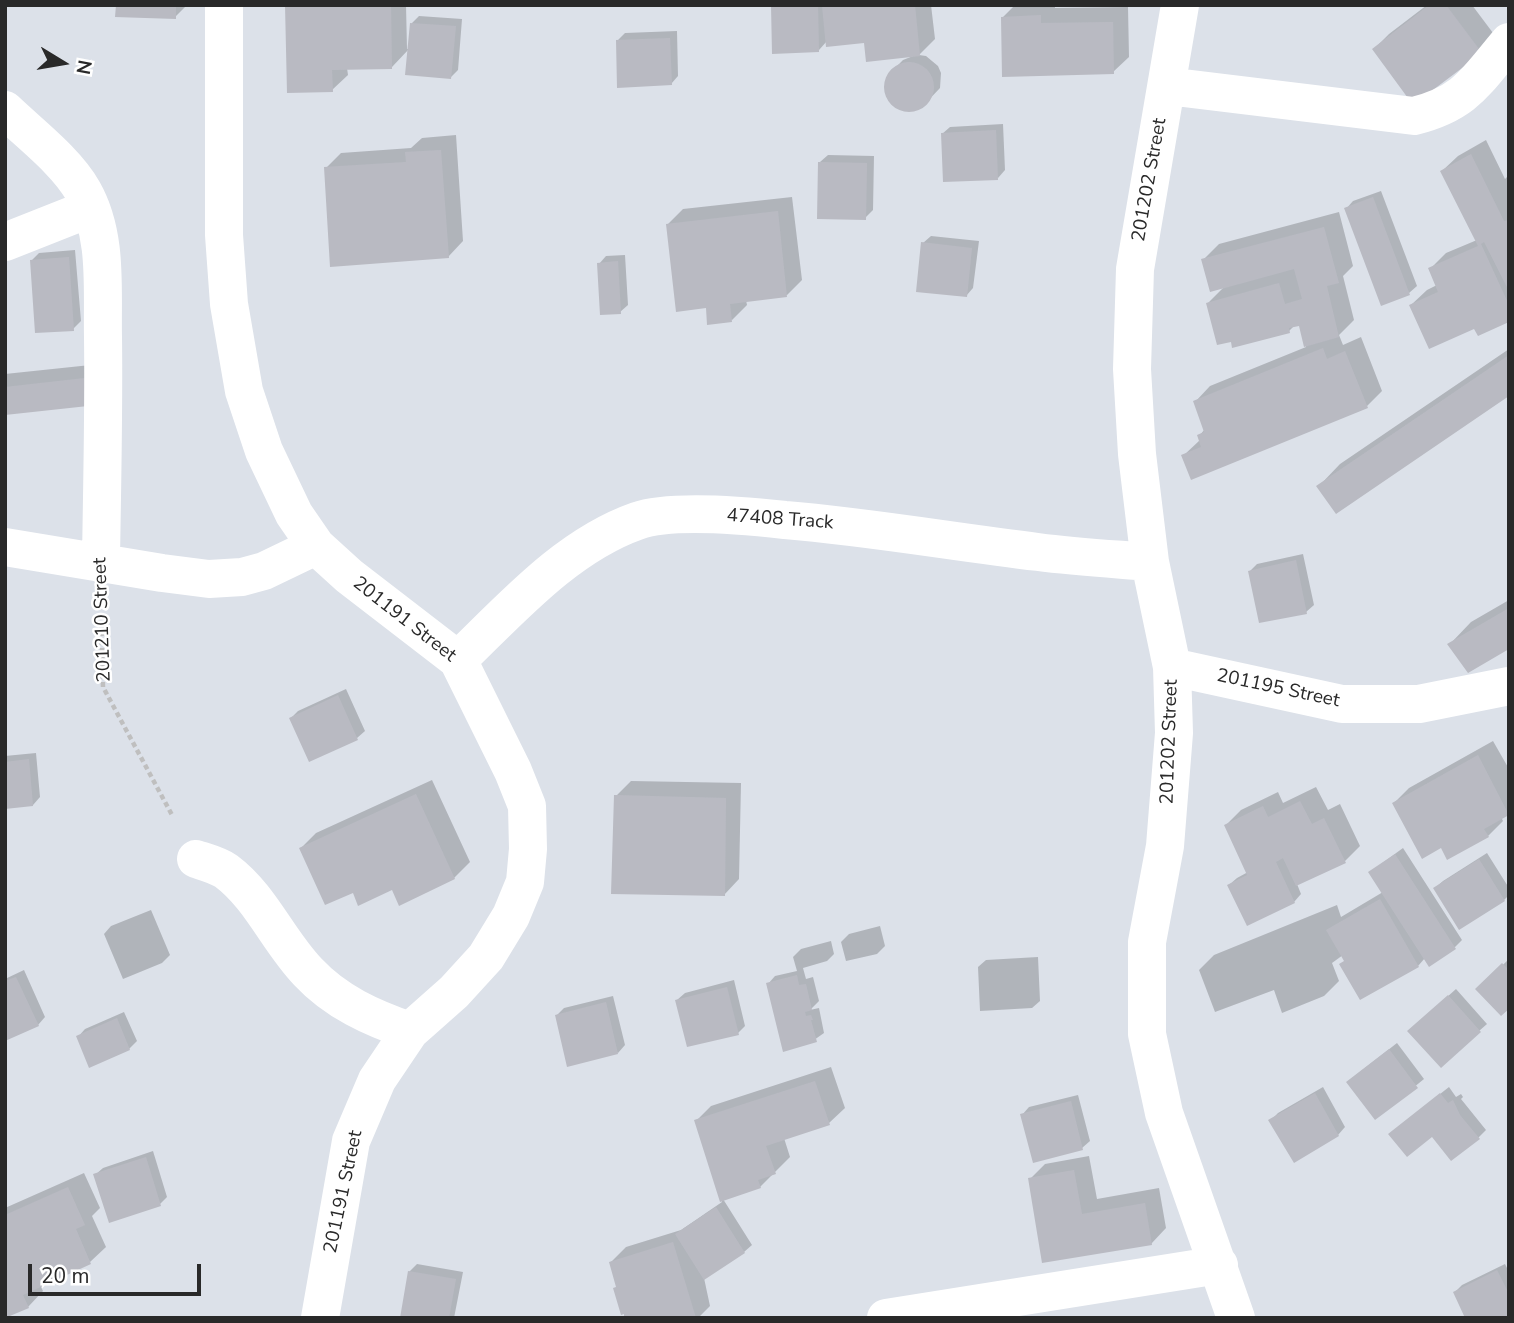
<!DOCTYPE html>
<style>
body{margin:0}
#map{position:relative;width:1514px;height:1323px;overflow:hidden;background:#dce1e9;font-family:"Nunito Sans",sans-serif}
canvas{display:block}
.frame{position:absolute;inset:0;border:7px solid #292929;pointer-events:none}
.north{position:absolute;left:28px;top:28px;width:70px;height:70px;-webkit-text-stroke:5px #fff;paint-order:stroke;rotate:101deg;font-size:19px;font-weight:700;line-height:28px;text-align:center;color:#292929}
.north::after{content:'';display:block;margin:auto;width:24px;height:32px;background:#292929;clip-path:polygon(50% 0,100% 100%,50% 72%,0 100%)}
.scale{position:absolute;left:28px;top:1264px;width:173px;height:32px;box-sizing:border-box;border:4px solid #292929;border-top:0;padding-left:9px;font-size:21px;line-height:24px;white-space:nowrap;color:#292929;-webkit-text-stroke:5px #fff;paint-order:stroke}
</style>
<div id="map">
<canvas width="1514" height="1323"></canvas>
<div class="frame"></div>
<div class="north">N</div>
<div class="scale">20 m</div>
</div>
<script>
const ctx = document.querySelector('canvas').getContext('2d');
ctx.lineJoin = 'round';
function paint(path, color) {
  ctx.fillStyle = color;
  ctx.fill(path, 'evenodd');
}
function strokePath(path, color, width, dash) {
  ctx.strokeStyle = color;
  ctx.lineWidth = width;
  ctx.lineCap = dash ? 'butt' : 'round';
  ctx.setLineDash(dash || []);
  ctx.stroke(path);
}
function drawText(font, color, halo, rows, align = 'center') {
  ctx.font = font + ' "Nunito Sans",sans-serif';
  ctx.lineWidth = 5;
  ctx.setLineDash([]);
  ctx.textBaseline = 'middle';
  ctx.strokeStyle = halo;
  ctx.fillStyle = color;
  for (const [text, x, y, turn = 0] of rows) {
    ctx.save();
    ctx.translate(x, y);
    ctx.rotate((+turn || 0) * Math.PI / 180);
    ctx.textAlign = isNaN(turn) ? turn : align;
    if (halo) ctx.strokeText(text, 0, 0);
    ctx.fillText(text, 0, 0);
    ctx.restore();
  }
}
paint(new Path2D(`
 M 118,5 L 187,5 L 175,17 Z
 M 288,5 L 406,5 L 407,49 L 409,49 L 412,23 L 419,16 L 462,19 L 458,70 L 451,77 L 409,49 L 392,67 L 347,68 L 348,75 L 332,90 Z
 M 772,5 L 931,5 L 935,39 L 919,55 L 926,56 L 938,66 L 941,73 L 940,88 L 921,108 L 913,111 L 898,108 L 888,97 L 887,81 L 889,74 L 903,60 L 913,56 L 866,41 L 827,41 L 819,50 Z
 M 1015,5 L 1055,5 L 1055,8 L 1128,7 L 1129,57 L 1113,72 L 1002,18 Z
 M 1427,5 L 1472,5 L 1496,37 L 1481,52 L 1374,49 L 1389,34 Z
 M 677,31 L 678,76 L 671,84 L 617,41 L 625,33 Z
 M 1003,124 L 1005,170 L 998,178 L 942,134 L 950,127 Z
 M 456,135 L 463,241 L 448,257 L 326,168 L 341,153 L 411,148 L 422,138 Z
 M 1486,140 L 1505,179 L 1509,175 L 1509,320 L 1475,326 L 1411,305 L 1427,290 L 1437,285 L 1430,269 L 1446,253 L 1477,240 L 1442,171 L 1458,156 Z
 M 828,155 L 874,156 L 873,210 L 865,218 L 820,162 Z
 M 1381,191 L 1417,286 L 1409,293 L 1346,209 L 1353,201 Z
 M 792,197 L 802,280 L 787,295 L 746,300 L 747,305 L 732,320 L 707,306 L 668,224 L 683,209 Z
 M 1339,212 L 1353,266 L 1343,276 L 1354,320 L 1339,335 L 1343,345 L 1361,337 L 1382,391 L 1367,406 L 1183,456 L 1200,440 L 1199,436 L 1205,429 L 1195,402 L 1210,386 L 1306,347 L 1301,324 L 1295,325 L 1289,331 L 1208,303 L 1225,286 L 1203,260 L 1219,244 Z
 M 931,236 L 979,241 L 973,288 L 966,296 L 923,243 Z
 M 75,250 L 81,321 L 73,329 L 32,260 L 39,253 Z
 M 625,255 L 628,305 L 620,312 L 599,264 L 606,256 Z
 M 1509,349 L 1509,394 L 1319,486 L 1340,464 Z
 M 100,364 L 102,389 L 5,413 L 5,374 Z
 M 1303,554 L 1314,605 L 1306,612 L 1250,571 L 1257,564 Z
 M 1509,600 L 1509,647 L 1450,644 L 1471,622 Z
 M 346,689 L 365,731 L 357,738 L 291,718 L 298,711 Z
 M 1493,741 L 1509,769 L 1509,813 L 1501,817 L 1503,821 L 1488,836 L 1442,846 L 1394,803 L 1409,788 Z
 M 36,753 L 40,797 L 33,805 L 5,808 L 5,756 Z
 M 432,780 L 470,862 L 454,878 L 400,904 L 392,887 L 354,890 L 301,848 L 316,833 Z
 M 631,781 L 741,783 L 739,879 L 724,895 L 616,796 Z
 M 1316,787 L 1328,810 L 1340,804 L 1360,846 L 1345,861 L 1297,884 L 1301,894 L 1294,902 L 1229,885 L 1237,878 L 1248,872 L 1226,825 L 1241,810 L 1278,792 L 1283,803 Z
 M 1403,848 L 1462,940 L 1455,947 L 1425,958 L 1418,966 L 1346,960 L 1343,955 L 1332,963 L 1339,981 L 1324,996 L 1282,1013 L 1274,990 L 1215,1012 L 1199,970 L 1214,955 L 1337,905 L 1341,917 L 1383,892 L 1370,872 Z
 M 1487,853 L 1509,888 L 1509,895 L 1504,900 L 1435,888 L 1443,881 Z
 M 151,910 L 170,955 L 162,963 L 123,979 L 104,934 L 111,926 Z
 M 880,926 L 885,946 L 877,954 L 846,961 L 841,942 L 849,934 Z
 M 831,941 L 834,954 L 827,961 L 803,968 L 806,979 L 813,977 L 819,1001 L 810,1010 L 819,1008 L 824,1033 L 814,1040 L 768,984 L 775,976 L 797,971 L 793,957 L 801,949 Z
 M 1038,957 L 1040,1001 L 1032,1008 L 980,1011 L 978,967 L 986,960 Z
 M 1509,959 L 1509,1006 L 1478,989 Z
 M 24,970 L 45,1017 L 38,1025 L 5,1039 L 5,979 Z
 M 734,980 L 745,1026 L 738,1033 L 677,1000 L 685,993 Z
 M 1456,989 L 1487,1024 L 1479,1031 L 1417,1024 Z
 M 613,996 L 625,1045 L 618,1053 L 557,1015 L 564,1008 Z
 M 124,1012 L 137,1041 L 129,1049 L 78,1037 L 85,1029 Z
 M 1397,1043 L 1424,1079 L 1376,1118 L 1356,1075 Z
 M 831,1067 L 845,1108 L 829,1123 L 784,1138 L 790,1157 L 760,1187 L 723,1199 L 752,1245 L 744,1252 L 704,1278 L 710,1306 L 698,1318 L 626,1318 L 611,1262 L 626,1247 L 681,1230 L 722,1202 L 696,1121 L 711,1106 Z
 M 1323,1087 L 1345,1127 L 1338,1135 L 1271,1120 L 1278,1113 Z
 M 1449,1087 L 1456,1097 L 1461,1094 L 1463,1097 L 1461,1099 L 1486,1130 L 1478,1138 L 1432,1135 L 1398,1127 Z
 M 1078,1095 L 1090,1141 L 1082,1148 L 1022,1115 L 1029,1107 Z
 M 153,1151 L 167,1197 L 160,1204 L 95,1175 L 103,1168 Z
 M 1089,1156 L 1097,1199 L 1159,1188 L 1166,1228 L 1151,1244 L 1043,1261 L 1030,1179 L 1045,1164 Z
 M 84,1173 L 100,1208 L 92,1216 L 106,1247 L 90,1262 L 40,1285 L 43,1291 L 28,1307 L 5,1317 L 5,1208 Z
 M 417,1264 L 463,1272 L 454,1318 L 401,1318 L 409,1272 Z
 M 1505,1264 L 1509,1272 L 1509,1318 L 1455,1292 L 1462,1285 Z`), '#0003');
paint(new Path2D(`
 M 116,5 L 176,5 L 176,19 L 115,17 Z
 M 285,5 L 391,5 L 392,69 L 332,70 L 333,92 L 287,93 Z
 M 771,5 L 818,5 L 819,52 L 772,54 Z
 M 822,5 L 915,5 L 920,56 L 866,62 L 864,43 L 826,47 Z
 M 1429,5 L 1446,5 L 1482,53 L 1413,105 L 1372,49 Z
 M 1041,15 L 1041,23 L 1113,22 L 1114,74 L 1002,77 L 1001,17 Z
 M 410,23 L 456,26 L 451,79 L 405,75 Z
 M 670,38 L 672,85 L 617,88 L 616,40 Z
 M884 87a25 25 0 1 1 50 0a25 25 0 1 1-50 0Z
 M 996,130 L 998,180 L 943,182 L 941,133 Z
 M 441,150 L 449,258 L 330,267 L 324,167 L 406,162 L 405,152 Z
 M 1471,154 L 1504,221 L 1509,220 L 1509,291 L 1484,242 L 1481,244 L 1509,305 L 1509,322 L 1478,336 L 1474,329 L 1429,349 L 1409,305 L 1438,292 L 1428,268 L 1478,246 L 1440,171 Z
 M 818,162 L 867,163 L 866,220 L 817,219 Z
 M 1373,197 L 1410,295 L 1381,306 L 1344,208 Z
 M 778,211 L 787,297 L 730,304 L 732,322 L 707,325 L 706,308 L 676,312 L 666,224 Z
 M 1324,227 L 1339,283 L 1327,286 L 1339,337 L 1304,347 L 1299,326 L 1289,328 L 1290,333 L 1232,348 L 1231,342 L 1217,345 L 1206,303 L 1279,283 L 1285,304 L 1302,299 L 1294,269 L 1210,292 L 1201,259 Z
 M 921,242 L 972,248 L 967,297 L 916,292 Z
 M 69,257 L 74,331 L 35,333 L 30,260 Z
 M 618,261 L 621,314 L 600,315 L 597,263 Z
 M 1323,348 L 1327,359 L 1345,351 L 1368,408 L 1191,480 L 1181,455 L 1201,447 L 1197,435 L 1204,432 L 1193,401 Z
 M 1509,355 L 1509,396 L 1336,514 L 1316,486 Z
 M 85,378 L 88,406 L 5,415 L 5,387 Z
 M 1296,560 L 1307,614 L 1259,623 L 1248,571 Z
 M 1509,608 L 1509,649 L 1468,673 L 1447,644 Z
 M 338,695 L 358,740 L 309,762 L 289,718 Z
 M 1478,755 L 1509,815 L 1484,829 L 1489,837 L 1447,860 L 1441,848 L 1422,859 L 1392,803 Z
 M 29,759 L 33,806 L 5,809 L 5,762 Z
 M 416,794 L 455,879 L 399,906 L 392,890 L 358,906 L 353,893 L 325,905 L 299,848 Z
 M 614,795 L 726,798 L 725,896 L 611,894 Z
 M 1300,801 L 1312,824 L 1324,818 L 1346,863 L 1296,886 L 1283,858 L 1276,862 L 1295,903 L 1247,926 L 1227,885 L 1247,875 L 1224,825 L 1263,806 L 1268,817 Z
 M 1395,854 L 1456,949 L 1429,967 L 1368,872 Z
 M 1479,859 L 1505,901 L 1459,930 L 1433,888 Z
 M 1380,899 L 1419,967 L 1360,1000 L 1339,964 L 1344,961 L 1326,930 Z
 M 1502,963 L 1509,970 L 1509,1009 L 1501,1016 L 1475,989 Z
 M 797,975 L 799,985 L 806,984 L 812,1010 L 805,1012 L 806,1016 L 811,1015 L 813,1020 L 811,1020 L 817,1042 L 783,1052 L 766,983 Z
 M 16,977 L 39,1026 L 5,1041 L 5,981 Z
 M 727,987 L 739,1035 L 687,1047 L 675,1000 Z
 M 1448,995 L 1481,1032 L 1441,1068 L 1407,1031 Z
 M 606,1002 L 618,1054 L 567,1067 L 555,1015 Z
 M 117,1018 L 130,1050 L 89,1068 L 76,1036 Z
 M 1389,1049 L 1418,1088 L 1375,1120 L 1346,1082 Z
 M 815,1081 L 830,1125 L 766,1146 L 776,1174 L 758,1180 L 761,1188 L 720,1202 L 694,1120 Z
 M 1315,1093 L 1339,1136 L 1294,1163 L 1268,1120 Z
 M 1440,1093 L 1448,1103 L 1453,1100 L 1460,1115 L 1480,1139 L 1451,1161 L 1432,1137 L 1407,1157 L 1388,1134 Z
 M 1071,1101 L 1083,1150 L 1033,1163 L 1020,1114 Z
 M 146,1157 L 161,1206 L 109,1223 L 93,1174 Z
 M 1074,1170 L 1082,1214 L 1145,1203 L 1152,1245 L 1042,1263 L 1028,1178 Z
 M 68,1187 L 85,1225 L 76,1229 L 91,1264 L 23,1295 L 29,1308 L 5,1318 L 5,1215 Z
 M 716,1207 L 745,1253 L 704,1280 L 675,1234 Z
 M 673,1242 L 696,1318 L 624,1318 L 624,1314 L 621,1315 L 613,1288 L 616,1287 L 609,1262 Z
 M 1497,1270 L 1509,1294 L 1509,1318 L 1465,1318 L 1453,1292 Z
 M 408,1271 L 456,1279 L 449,1318 L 400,1318 Z`), '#b9bac2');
strokePath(new Path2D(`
 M 101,614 L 103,687 L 172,815`), '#bfbfbf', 4.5, [5, 3.5]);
strokePath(new Path2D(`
 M 224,5 L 224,235 L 229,304 L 244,391 L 264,451 L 294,514 L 316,546 L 349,576 L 458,660 L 513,771 L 527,806 L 528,849 L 525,882 L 511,916 L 486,957 L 454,992 L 410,1031 L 377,1080 L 351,1141 L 320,1318
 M 1180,5 L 1135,269 L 1132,369 L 1137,454 L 1150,562 L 1172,667 L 1174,733 L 1165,846 L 1147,942 L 1147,1034 L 1164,1113 L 1236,1318
 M 1167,86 L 1414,116 C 1466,103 1476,81 1509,42
 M 5,110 C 30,134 66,161 83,191 C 108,235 102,288 103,337 C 104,412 102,487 101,561
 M 5,242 L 91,208
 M 5,547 L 162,573 L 209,579 L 242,577 L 264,571 L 316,546
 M 458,660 C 511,609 566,546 637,521 C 671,509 748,516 785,520 C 870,527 954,542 1038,552 C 1075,557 1113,559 1150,562
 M 1172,667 L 1342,704 L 1419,704 L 1509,686
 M 196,859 C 205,862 217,865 226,871 C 261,897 278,941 308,972 C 336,1002 372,1018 410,1031
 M 886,1318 L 1219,1265`), '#fff', 38);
drawText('19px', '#292929', '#fff', [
 ["201202 Street",1150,180,-80],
 ["47408 Track",780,520,4],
 ["201210 Street",103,620,-92],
 ["201191 Street",404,620,38],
 ["201195 Street",1278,689,12],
 ["201202 Street",1170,742,-88],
 ["201191 Street",344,1192,-78]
]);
</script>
